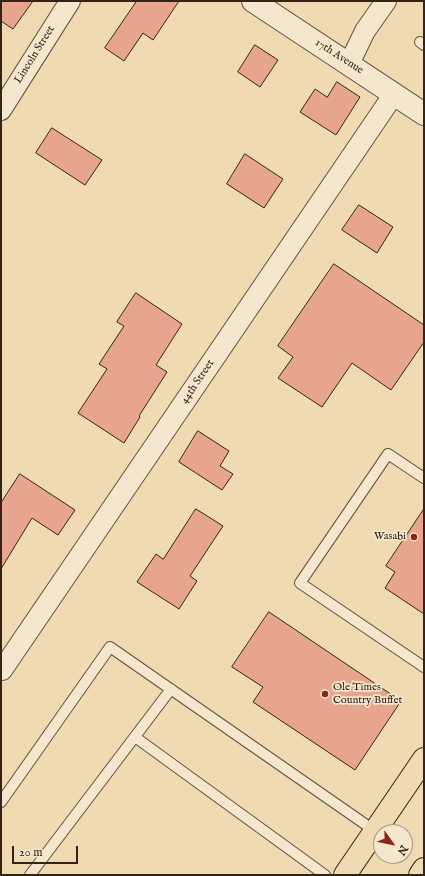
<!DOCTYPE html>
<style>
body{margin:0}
#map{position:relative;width:425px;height:876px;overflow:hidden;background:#efdab2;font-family:"IM FELL English",serif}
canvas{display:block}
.frame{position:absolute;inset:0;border:2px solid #352317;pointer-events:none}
.north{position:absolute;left:373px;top:824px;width:40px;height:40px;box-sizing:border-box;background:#f5e7cd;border:1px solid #a89984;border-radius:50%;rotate:123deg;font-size:11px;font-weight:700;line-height:16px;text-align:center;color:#352317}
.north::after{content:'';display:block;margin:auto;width:14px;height:18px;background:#8f2418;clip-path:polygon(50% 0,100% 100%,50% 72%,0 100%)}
.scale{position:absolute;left:12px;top:846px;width:66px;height:18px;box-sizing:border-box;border:2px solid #352317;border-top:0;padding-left:5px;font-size:12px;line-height:14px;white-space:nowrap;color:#352317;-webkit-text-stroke:3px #f5e7cd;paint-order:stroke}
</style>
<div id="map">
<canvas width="425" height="876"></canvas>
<div class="frame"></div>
<div class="north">N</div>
<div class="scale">20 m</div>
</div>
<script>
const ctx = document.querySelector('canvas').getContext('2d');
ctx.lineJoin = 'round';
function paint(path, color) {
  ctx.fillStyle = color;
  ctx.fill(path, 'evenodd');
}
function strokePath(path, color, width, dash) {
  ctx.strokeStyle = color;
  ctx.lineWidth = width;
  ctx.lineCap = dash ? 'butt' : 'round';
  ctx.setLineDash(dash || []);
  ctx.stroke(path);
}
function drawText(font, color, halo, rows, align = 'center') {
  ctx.font = font + ' "IM FELL English",serif';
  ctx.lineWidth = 3.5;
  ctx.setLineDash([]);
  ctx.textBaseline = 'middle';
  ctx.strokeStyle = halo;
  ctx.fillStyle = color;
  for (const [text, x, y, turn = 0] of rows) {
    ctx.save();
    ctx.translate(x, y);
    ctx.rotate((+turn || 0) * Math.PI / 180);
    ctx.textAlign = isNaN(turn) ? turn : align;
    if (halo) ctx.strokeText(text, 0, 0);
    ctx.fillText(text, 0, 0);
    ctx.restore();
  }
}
const building = new Path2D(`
 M 1,1 L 33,1 L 13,29 L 1,21 Z
 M 137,1 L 179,1 L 153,40 L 143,33 L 124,61 L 105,48 Z
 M 255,45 L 278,60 L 260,87 L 238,72 Z
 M 337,82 L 360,97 L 336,135 L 300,112 L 315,89 L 327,97 Z
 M 52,128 L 102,160 L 85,185 L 36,153 Z
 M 245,154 L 283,179 L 264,208 L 227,184 Z
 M 359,205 L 393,227 L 377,253 L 342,230 Z
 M 334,264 L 424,325 L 424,342 L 391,390 L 352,363 L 322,407 L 278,378 L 293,357 L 278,346 Z
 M 136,293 L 182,324 L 156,365 L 167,372 L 139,416 L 140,417 L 124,443 L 78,413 L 107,369 L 99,364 L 124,326 L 117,322 Z
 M 198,431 L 229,451 L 220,466 L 233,474 L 222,490 L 179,462 Z
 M 20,474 L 75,510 L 58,535 L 32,518 L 1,569 L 1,503 Z
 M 196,509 L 223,526 L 190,576 L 197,581 L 179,609 L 137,582 L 156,554 L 163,559 Z
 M 424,509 L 424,614 L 385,588 L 395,572 L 386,566 Z
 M 269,612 L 401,701 L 355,770 L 253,702 L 263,687 L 232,667 Z`);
paint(building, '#e7a58e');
strokePath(building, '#352317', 1);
const service = new Path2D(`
 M 420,42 L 424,45
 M 424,478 L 388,454 L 300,583 L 424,667
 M 135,737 L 325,875
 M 1,802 L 110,647 L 375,831
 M 30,875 L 171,689`);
const minor = new Path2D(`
 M 349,64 L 365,31 L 386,1
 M 1,110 L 70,1
 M 2,670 L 394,94`);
const tertiary = new Path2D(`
 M 253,1 L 424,114`);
const primary = new Path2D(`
 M 345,875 L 424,759
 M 420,875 L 424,869`);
strokePath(service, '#64513e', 12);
strokePath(minor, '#64513e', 22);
strokePath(tertiary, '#64513e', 24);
strokePath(primary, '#352317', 24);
strokePath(service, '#f5e7cd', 10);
strokePath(minor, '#f5e7cd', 20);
strokePath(tertiary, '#f5e7cd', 22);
strokePath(primary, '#efdab2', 22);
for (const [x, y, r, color] of [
 [414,537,4,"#8f2418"],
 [325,694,4,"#8f2418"]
]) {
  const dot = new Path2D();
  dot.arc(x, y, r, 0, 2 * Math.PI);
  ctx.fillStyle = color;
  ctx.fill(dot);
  strokePath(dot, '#f5e7cd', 1.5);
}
drawText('11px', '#352317', '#f5e7cd', [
 ["Lincoln Street",35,55,-58],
 ["17th Avenue",339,57,33],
 ["44th Street",198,382,-56]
]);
drawText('11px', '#352317', '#f5e7cd', [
 ["Wasabi",406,537],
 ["Ole Times",333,688,"left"],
 ["Country Buffet",333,701,"left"]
], 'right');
</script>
